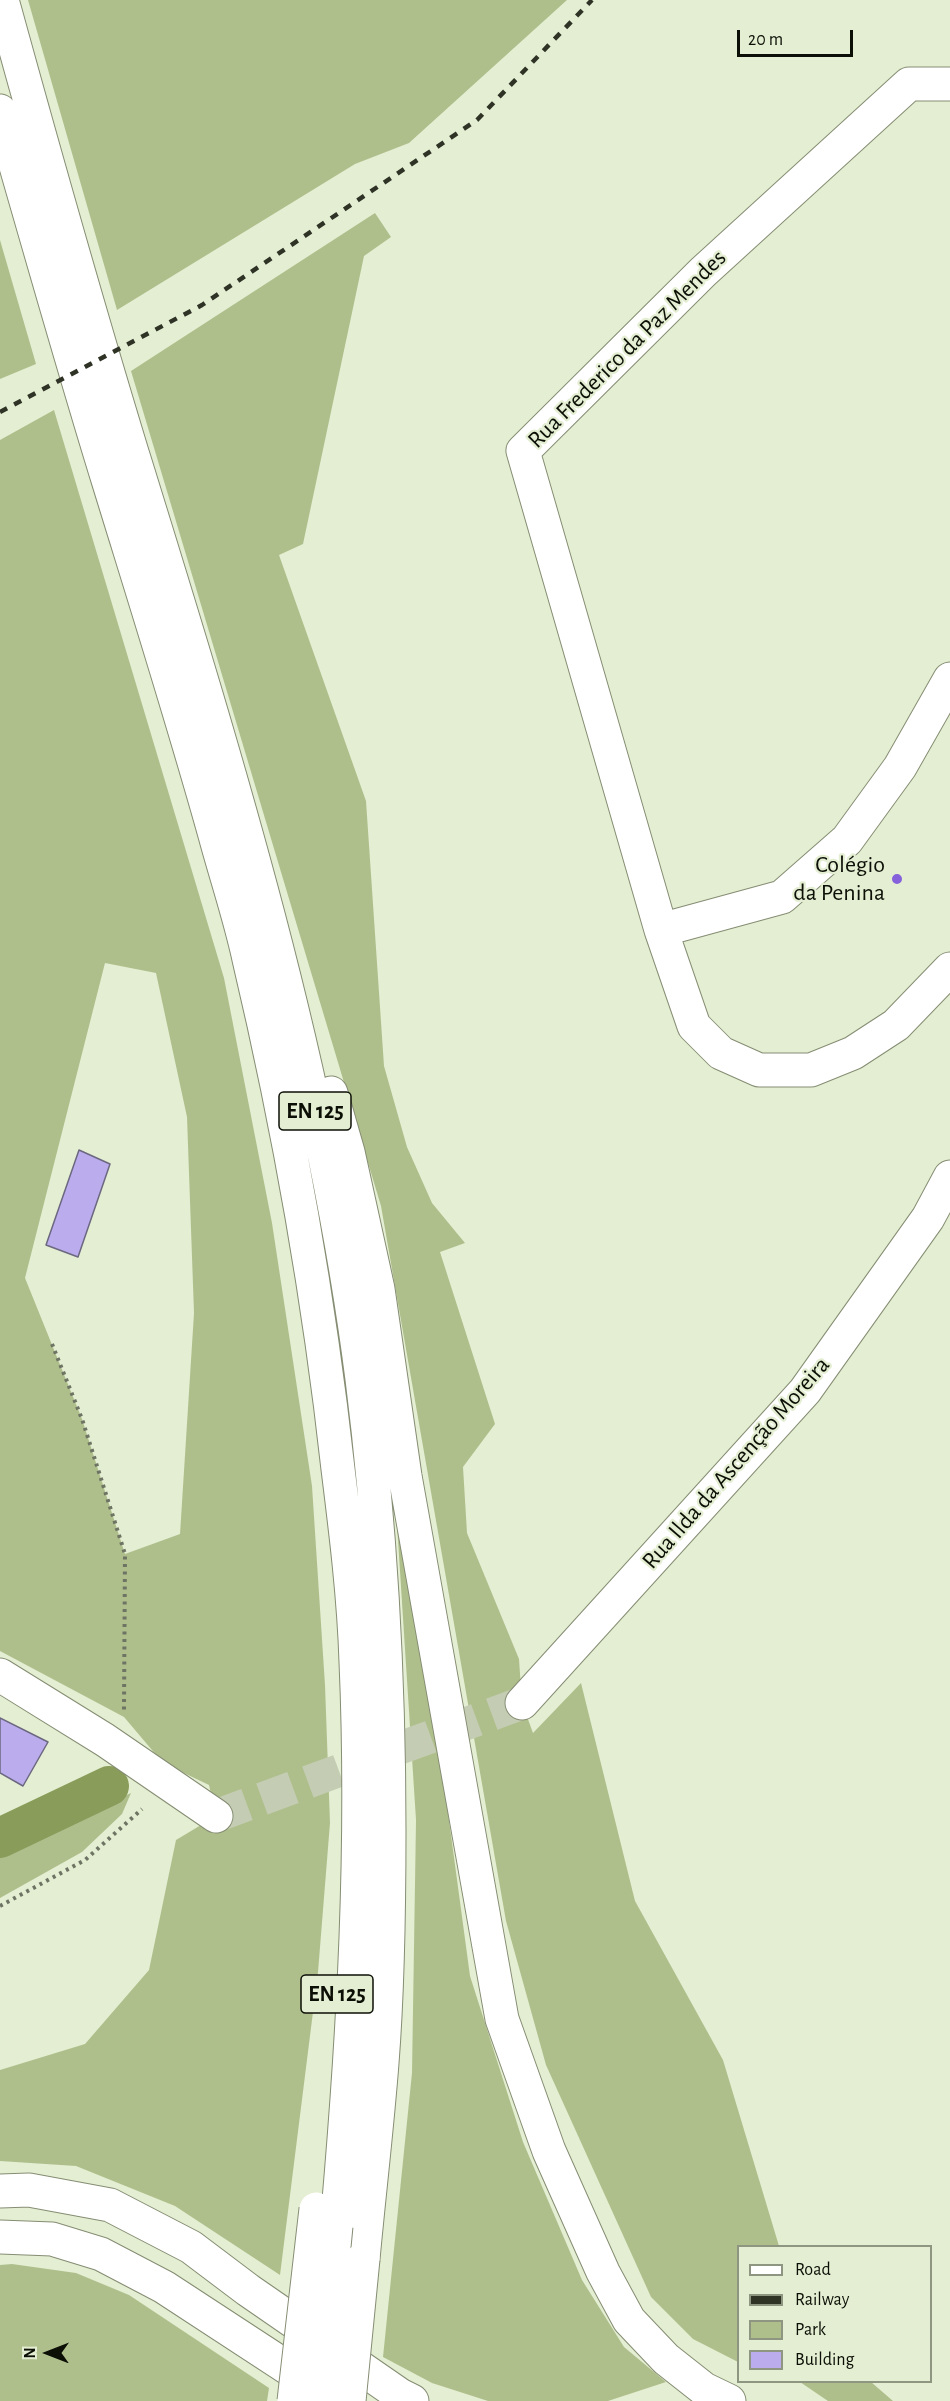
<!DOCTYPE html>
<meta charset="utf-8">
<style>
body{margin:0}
#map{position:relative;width:950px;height:2401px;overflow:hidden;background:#e4eed2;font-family:"Alegreya Sans",sans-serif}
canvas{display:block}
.legend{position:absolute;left:737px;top:2245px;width:195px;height:138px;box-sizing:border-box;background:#e4eed2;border:2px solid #8e9580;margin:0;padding:8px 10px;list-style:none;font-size:18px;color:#0c0f06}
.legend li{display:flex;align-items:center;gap:12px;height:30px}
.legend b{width:30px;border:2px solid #8e9580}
.north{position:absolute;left:18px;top:2323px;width:60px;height:60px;-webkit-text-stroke:4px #e4eed2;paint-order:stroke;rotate:270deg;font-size:16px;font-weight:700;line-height:24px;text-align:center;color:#0c0f06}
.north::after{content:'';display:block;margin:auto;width:21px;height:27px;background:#0c0f06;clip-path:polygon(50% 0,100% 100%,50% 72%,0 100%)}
.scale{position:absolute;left:737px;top:30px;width:116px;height:27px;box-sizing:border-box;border:3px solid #0c0f06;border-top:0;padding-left:8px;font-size:18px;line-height:21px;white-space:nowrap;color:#0c0f06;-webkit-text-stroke:4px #e4eed2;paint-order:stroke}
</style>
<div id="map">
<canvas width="950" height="2401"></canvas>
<ul class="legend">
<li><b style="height:8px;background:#fff"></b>Road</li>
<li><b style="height:8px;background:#2e3326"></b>Railway</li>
<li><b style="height:16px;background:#afbf8c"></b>Park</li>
<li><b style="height:16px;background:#baaced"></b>Building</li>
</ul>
<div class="north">N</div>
<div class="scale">20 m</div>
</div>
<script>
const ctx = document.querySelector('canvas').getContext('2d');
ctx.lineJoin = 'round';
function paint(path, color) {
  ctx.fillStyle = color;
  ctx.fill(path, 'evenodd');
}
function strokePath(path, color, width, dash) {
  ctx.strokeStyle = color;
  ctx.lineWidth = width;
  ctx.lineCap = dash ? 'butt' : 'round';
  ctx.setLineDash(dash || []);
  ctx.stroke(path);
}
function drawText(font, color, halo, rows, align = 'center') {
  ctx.font = font + ' "Alegreya Sans",sans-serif';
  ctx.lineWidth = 4.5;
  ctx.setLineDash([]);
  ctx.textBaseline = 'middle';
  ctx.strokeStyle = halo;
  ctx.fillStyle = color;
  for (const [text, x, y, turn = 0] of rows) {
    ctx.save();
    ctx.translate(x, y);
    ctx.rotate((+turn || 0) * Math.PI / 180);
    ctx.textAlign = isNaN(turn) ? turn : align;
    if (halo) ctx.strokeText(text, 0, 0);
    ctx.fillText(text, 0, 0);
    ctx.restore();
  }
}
paint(new Path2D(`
 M 28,0 L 567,0 L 409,143 L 355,164 L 117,310 Z
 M 375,213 L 391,237 L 364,256 L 303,544 L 279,555 L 366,801 L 384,1066 L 407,1147 L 432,1203 L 465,1243 L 440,1252 L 495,1424 L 463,1467 L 467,1533 L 519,1659 L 522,1703 L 533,1733 L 581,1683 L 635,1901 L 723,2060 L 779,2246 L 738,2246 L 738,2362 L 693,2339 L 651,2297 L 546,2065 L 506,1921 L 381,1206 L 131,371 Z
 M 0,240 L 36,364 L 0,379 Z
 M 54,410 L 224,978 L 272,1223 L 312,1486 L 325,1685 L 330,1823 L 318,1972 L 280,2275 L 175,2206 L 76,2166 L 0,2161 L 0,2070 L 85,2044 L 149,1970 L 176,1840 L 216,1816 L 209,1785 L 163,1763 L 124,1717 L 0,1651 L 0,440 ZM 105,963 L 156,973 L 187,1117 L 194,1313 L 180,1534 L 125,1554 L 82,1419 L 25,1278 Z
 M 396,1509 L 407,1509 L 470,1976 L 523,2142 L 582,2280 L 624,2347 L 666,2382 L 608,2401 L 488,2401 L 432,2383 L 383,2357 L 412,2073 L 416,1820 Z
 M 131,1793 L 122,1814 L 82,1852 L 0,1898 L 0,1855 Z
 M 12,2264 L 76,2273 L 129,2295 L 269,2388 L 267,2401 L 0,2401 L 0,2265 Z
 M 800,2382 L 871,2382 L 893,2401 L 828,2401 Z`), '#afbf8c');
strokePath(new Path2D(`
 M 0,1838 L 109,1786`), '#899c5a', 40);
const building = new Path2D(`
 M 79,1150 L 110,1164 L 78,1257 L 46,1245 Z
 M 0,1718 L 48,1742 L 23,1786 L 0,1773 Z`);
paint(building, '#baaced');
strokePath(building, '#6c6880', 1.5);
strokePath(new Path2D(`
 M 216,1816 L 522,1703`), '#c4cdb3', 33, [33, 16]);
const minor = new Path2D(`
 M 950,84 L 909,84 L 703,272 L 523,451 L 661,930 L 694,1026 L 721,1053 L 759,1070 L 811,1070 L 853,1053 L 896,1025 L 950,969
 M 661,930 L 782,897 L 847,840 L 900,767 L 950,679
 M 0,1675 L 105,1740 L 216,1816
 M 522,1703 L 805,1391 L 928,1218 L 950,1177`);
const secondary = new Path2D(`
 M 0,2191 L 29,2190 L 110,2205 L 191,2247 L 248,2290 L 400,2395 L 412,2401
 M 0,2237 L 52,2239 L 101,2254 L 164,2287 L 320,2389`);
const primary = new Path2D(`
 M 2,0 C 43,149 85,298 130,446 C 225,753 321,1060 362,1379 C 381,1529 389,1680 389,1831 C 389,1908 388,1986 382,2063 C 377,2128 369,2194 363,2259
 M 0,111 C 36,235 71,360 109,483 C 145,600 182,717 215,835 C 226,876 240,917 249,959 C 289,1128 319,1297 338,1469 C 346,1533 354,1598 356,1662 C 364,1846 354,2029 338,2212
 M 331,1093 L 348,1152 L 378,1289 L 405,1476 L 502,2019 L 549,2151 L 603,2272 L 629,2320 L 666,2359 L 704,2389 L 729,2401`);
strokePath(minor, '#858d73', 35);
strokePath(secondary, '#858d73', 35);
strokePath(primary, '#858d73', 35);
strokePath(new Path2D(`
 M 52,1344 L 82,1419 L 125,1554 L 124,1710
 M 0,1906 L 85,1860 L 142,1809`), '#6e7463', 4, [3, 4.5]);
strokePath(minor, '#fff', 33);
strokePath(secondary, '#fff', 33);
strokePath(primary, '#fff', 33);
strokePath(new Path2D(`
 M 0,412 L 202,305 L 477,120 L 592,0`), '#2e3326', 4.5, [8, 8]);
const primaryBridge = new Path2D(`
 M 294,2401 L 316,2209
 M 319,2401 L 336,2226
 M 349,2401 L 363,2259`);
strokePath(primaryBridge, '#858d73', 35, []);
strokePath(primaryBridge, '#fff', 33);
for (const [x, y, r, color] of [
 [897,879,6,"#8561db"]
]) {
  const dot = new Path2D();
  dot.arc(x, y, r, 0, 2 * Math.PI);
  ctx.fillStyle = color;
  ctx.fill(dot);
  strokePath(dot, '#e4eed2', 2);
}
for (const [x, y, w] of [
 [315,1111,72],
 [337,1994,72]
]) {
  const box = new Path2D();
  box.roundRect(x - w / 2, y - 19, w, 38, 4.5);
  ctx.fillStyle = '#e4eed2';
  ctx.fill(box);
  strokePath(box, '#0c0f06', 1.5);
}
drawText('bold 22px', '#0c0f06', null, [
 ["EN 125",315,1111],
 ["EN 125",337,1994]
]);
drawText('24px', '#0c0f06', '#e4eed2', [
 ["Rua Frederico da Paz Mendes",627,349,-45],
 ["Rua Ilda da Ascenção Moreira",736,1463,-49]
]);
drawText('24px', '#0c0f06', '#e4eed2', [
 ["Colégio",885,865],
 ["da Penina",885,893]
], 'right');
</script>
